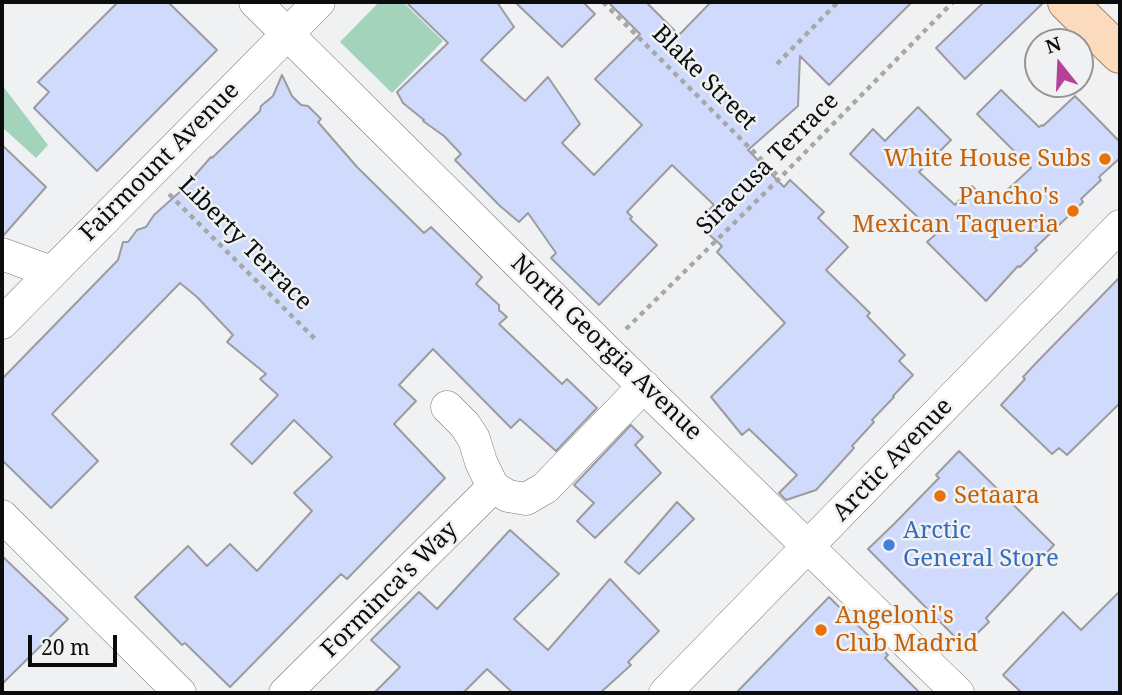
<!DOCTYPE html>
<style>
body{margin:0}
#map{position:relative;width:1122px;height:695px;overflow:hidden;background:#f0f1f2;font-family:"Noto Serif",serif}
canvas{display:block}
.frame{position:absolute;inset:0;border:4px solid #0c0c0c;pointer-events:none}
.north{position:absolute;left:1024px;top:28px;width:70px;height:70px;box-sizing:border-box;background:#f0f1f2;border:2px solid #959596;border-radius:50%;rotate:342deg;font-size:19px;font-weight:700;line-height:28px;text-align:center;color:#0c0c0c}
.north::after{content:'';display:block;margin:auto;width:24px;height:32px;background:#b64198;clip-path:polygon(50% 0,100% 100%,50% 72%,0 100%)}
.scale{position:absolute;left:28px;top:635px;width:89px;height:32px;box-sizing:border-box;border:4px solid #0c0c0c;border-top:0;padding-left:9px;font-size:21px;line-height:24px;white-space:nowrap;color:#0c0c0c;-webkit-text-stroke:5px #f0f1f2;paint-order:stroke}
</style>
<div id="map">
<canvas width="1122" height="695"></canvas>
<div class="frame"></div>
<div class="north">N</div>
<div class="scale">20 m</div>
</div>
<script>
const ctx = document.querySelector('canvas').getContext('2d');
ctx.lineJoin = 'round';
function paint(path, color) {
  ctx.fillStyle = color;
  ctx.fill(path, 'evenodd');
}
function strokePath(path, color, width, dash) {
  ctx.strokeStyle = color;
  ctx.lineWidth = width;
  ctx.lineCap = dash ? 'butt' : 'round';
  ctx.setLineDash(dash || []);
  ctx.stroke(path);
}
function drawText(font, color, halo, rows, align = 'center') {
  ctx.font = font + ' "Noto Serif",serif';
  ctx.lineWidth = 5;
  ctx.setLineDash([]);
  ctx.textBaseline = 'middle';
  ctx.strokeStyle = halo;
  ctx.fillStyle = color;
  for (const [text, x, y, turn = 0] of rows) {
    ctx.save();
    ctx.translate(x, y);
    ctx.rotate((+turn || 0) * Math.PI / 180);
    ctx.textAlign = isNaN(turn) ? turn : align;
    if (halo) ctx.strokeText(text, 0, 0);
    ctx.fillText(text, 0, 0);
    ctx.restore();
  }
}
paint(new Path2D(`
 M 379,2 L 403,2 L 443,41 L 392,93 L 340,42 Z
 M 2,85 L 48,145 L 36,158 L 2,127 Z`), '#a4d3bb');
const building = new Path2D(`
 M 118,2 L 168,2 L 217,50 L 97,171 L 34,108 L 49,92 L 38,82 Z
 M 406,2 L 497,2 L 514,27 L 481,60 L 525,101 L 548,77 L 580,124 L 562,143 L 594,175 L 642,125 L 595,79 L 640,34 L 608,2 L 646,2 L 679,35 L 711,2 L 912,2 L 829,85 L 800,56 L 798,106 L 748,150 L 784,187 L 790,180 L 824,212 L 818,218 L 848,247 L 826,270 L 870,313 L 867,316 L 905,355 L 899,361 L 913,375 L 893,396 L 894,397 L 872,420 L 874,422 L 852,446 L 854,448 L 816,490 L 786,500 L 779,493 L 797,475 L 749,429 L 742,435 L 711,397 L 785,323 L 717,252 L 722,246 L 696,223 L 714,205 L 672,165 L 627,212 L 632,217 L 630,219 L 657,245 L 599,305 L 551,258 L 556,253 L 528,213 L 519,222 L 500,206 L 455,160 L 461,154 L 444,136 L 423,121 L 424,120 L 403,103 L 397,92 L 448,43 Z
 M 515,2 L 583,2 L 595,14 L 562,47 Z
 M 984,2 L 1044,2 L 965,79 L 936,48 Z
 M 282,75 L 292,96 L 301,105 L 308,106 L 321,119 L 318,122 L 357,167 L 424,233 L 431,227 L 482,277 L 476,284 L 499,305 L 499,310 L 507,317 L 499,324 L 562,384 L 567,379 L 597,408 L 556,451 L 520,419 L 511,428 L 433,349 L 399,385 L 416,401 L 394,424 L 445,478 L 347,579 L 341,574 L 230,687 L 185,643 L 182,645 L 135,597 L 188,546 L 207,566 L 230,544 L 257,571 L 312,511 L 294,493 L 332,457 L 294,420 L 252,464 L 231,444 L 278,395 L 260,379 L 266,374 L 227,342 L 233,335 L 197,297 L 180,283 L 52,414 L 98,461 L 51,508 L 2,460 L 2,379 L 118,260 L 123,242 L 128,242 L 137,230 L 146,227 L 154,215 L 183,189 L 183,184 L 190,181 L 211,157 L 212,158 L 260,111 L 261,106 L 273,96 Z
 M 1001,90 L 1039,127 L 1042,125 L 1043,126 L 1075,96 L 1120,142 L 1120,158 L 1099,177 L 1101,180 L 1081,199 L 1083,202 L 1035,248 L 1037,250 L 1020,267 L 1018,266 L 986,301 L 927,242 L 936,234 L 850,154 L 873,129 L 885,141 L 918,107 L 951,140 L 919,172 L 955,205 L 972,186 L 991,205 L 1031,168 L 977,114 Z
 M 2,145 L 46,187 L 3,236 L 2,236 Z
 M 1120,277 L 1120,403 L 1067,455 L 1059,448 L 1052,454 L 1001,405 L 1025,379 L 1023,377 L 1037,362 Z
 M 631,425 L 643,437 L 635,445 L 661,473 L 595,538 L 577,521 L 594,503 L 574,485 Z
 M 959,451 L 1054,545 L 986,618 L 989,622 L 964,646 L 868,549 L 894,524 L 939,478 L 936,475 Z
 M 677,502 L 694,519 L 639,574 L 625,562 Z
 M 510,530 L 559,574 L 514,619 L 548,650 L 610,579 L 659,631 L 628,662 L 631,665 L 600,693 L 513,693 L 487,669 L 463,693 L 374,693 L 400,667 L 371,640 L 419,592 L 437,609 Z
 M 2,556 L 68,619 L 2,684 Z
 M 1120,591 L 1120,693 L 1022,693 L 1003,675 L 1063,612 L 1081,630 Z
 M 829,597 L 888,655 L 885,658 L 920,693 L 736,693 Z`);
paint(building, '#cfdafd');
strokePath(building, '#9c9c9e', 2);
const minor = new Path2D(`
 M 255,2 L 605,349 L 958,693
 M 2,254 L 51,272
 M 2,323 L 319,2
 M 447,407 L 465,425 L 474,439 L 481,462 L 493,487 L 508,496 L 526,499 L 545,488 L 644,386
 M 2,516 L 180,693
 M 285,693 L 493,487
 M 665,693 L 1120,226`);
const major = new Path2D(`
 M 1067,2 L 1120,54`);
strokePath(minor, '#777779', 33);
strokePath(major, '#a58264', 40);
strokePath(new Path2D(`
 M 603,2 L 780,178
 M 777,64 L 838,2
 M 169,194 L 315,339
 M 626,329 L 780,178 L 953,2`), '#a6a7a7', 4.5, [5, 5]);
strokePath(minor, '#fff', 32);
strokePath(major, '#fbdabe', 38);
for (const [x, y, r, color] of [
 [1105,159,7,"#e8710a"],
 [1073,211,7,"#e8710a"],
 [940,496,7,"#e8710a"],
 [889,545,7,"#3f7fe0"],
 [821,630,7,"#e8710a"]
]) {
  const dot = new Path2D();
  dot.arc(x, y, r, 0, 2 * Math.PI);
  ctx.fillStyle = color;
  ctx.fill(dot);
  strokePath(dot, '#f0f1f2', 2.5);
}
drawText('24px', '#0c0c0c', '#f0f1f2', [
 ["Blake Street",704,78,45],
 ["Fairmount Avenue",160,162,-45],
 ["Siracusa Terrace",768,164,-45],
 ["Liberty Terrace",245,244,45],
 ["North Georgia Avenue",606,348,44],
 ["Arctic Avenue",893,460,-46],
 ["Forminca's Way",390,590,-45]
]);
drawText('24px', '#c56008', '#f0f1f2', [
 ["White House Subs",1091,159],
 ["Pancho's",1059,197],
 ["Mexican Taqueria",1059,225],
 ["Setaara",954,496,"left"],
 ["Angeloni's",835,616,"left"],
 ["Club Madrid",835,644,"left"]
], 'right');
drawText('24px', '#366cbe', '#f0f1f2', [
 ["Arctic",903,531],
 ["General Store",903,559]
], 'left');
</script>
